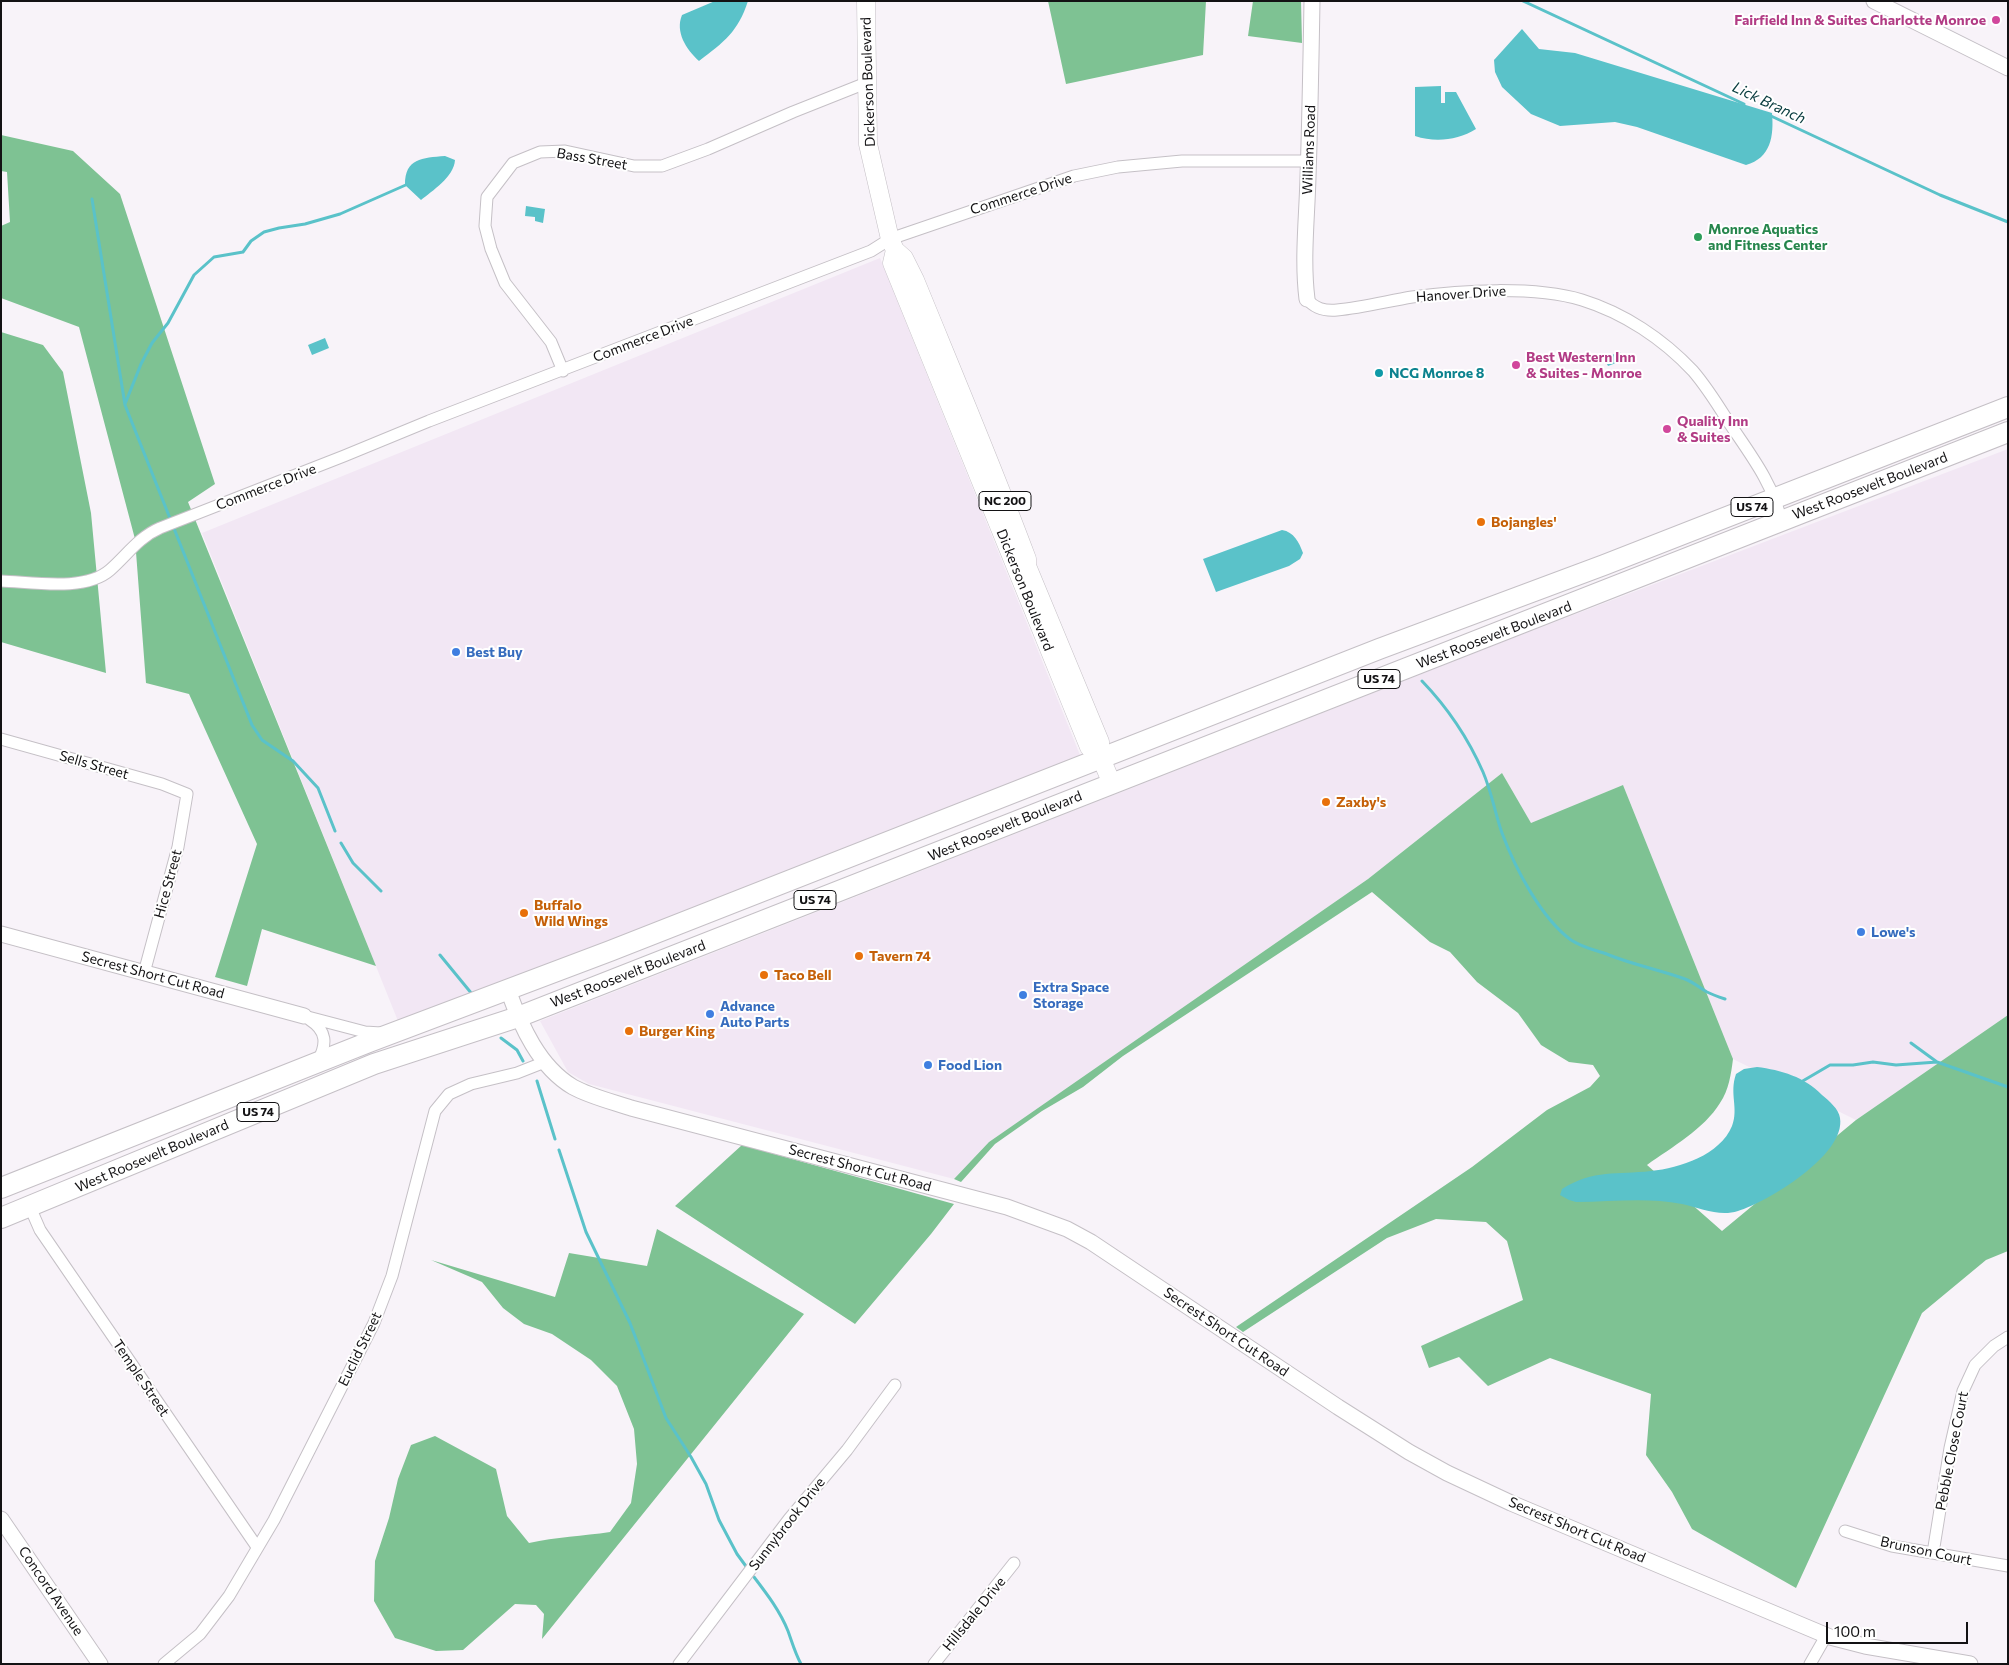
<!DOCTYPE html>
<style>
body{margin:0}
#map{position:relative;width:2009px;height:1665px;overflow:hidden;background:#f8f3f9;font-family:Commissioner,sans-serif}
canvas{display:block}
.frame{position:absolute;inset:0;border:2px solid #131214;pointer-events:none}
.scale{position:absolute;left:1826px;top:1622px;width:142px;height:22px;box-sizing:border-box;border:2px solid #131214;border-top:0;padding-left:6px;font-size:15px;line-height:18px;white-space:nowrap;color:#131214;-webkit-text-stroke:4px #fff;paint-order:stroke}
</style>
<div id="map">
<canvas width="2009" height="1665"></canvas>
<div class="frame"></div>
<div class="scale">100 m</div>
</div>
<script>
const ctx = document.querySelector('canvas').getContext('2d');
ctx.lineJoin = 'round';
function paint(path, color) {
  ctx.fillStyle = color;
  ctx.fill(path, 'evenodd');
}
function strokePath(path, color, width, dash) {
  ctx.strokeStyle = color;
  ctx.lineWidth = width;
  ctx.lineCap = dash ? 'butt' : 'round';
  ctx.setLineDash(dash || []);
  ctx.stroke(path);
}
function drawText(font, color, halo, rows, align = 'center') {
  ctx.font = font + ' Commissioner,sans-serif';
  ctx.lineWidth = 4;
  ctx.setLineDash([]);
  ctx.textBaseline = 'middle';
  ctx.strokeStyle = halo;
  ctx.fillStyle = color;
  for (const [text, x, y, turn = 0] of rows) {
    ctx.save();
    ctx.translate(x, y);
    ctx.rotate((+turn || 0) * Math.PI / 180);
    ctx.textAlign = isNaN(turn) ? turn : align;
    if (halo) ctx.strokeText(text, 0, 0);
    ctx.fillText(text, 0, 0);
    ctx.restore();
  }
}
paint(new Path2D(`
 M 880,258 L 1080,755 L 402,1031 L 202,533 Z
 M 2008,449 L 2008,1015 L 1856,1120 L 1733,1059 L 1623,785 L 1531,824 L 1502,773 L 1368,879 L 989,1142 L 954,1179 L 589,1084 L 568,1072 L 540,1021 L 1505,641 Z`), '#f2e7f4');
paint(new Path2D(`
 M 1048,1 L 1206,1 L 1203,55 L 1066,84 Z
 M 1253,1 L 1301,1 L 1302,43 L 1248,36 Z
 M 1,135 L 73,151 L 120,194 L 215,484 L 188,502 L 376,966 L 262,929 L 247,986 L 215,977 L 257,844 L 189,694 L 146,683 L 135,539 L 79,327 L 1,298 L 1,226 L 10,222 L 7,172 L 1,171 Z
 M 1,332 L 43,345 L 63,372 L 91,513 L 106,673 L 1,642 Z
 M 1502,773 L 1531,823 L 1623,785 L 1733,1059 C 1731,1074 1729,1090 1720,1103 C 1704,1129 1672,1147 1647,1165 L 1722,1231 L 1856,1120 L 2008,1015 L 2008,1251 L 1986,1260 L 1922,1313 L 1796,1588 L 1692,1529 L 1672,1492 L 1646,1455 L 1651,1394 L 1550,1358 L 1488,1386 L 1459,1357 L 1429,1368 L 1421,1346 L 1523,1300 L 1507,1241 L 1486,1222 L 1436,1219 L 1387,1238 L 1243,1332 L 1236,1327 L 1472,1167 L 1547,1110 L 1590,1087 L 1600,1076 L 1593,1065 L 1569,1062 L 1541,1045 L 1518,1013 L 1477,982 L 1450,952 L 1430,942 L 1372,892 L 1123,1056 L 1083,1087 L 1042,1111 L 995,1144 L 961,1182 L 954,1179 L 989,1142 L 1368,879 Z
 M 742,1145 L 954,1204 L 931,1234 L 855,1324 L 675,1206 Z
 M 657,1229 L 804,1314 L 542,1639 L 544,1614 L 536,1605 L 515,1604 L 463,1650 L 436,1651 L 395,1638 L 374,1601 L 375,1561 L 389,1518 L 398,1479 L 411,1445 L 435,1436 L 496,1469 L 507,1516 L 529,1543 C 556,1537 583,1536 610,1532 L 631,1503 L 637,1464 L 634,1429 L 617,1386 L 591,1360 L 552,1334 L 524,1324 L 503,1308 L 482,1282 L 431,1260 L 555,1297 L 569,1253 L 647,1266 Z`), '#7ec293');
paint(new Path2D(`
 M 715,1 L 748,1 C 738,32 724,42 699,61 C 686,49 675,32 682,15 Z
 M 1522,29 L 1539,49 L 1575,53 L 1772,113 C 1774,136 1771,158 1746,165 L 1637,127 L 1615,122 L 1560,126 L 1531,114 L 1502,87 L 1495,72 L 1494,60 Z
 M 1441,86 L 1441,103 L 1445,103 L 1445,92 L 1456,92 L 1476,129 C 1458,140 1436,143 1415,136 L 1415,87 Z
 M 445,156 L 455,160 C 454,177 432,191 421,200 L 405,185 C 405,158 422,158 445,156 Z
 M 526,206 L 545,209 L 543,223 L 535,221 L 535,217 L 525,216 Z
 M 325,338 L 329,348 L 312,355 L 308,345 Z
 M 1620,352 L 1624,360 L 1608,366 L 1604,358 Z
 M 1282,530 C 1294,532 1299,542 1303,553 L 1300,559 L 1289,566 L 1216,592 L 1203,559 Z
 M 1757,1067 C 1781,1070 1805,1077 1822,1095 C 1829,1101 1839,1109 1840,1118 C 1846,1155 1767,1202 1738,1211 C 1719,1217 1701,1208 1682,1204 C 1646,1197 1612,1202 1576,1202 L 1569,1200 L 1560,1195 L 1562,1189 C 1594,1169 1617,1175 1651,1171 C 1680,1168 1720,1155 1732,1126 C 1739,1108 1729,1094 1736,1074 L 1744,1069 Z`), '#5ac2c9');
strokePath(new Path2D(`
 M 1523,1 L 1744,104
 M 1771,116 L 1940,195 L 2008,222
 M 92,199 L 125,405 L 252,725 L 262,740 L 293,761 L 318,788 L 335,831
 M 125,404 L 141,364 L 152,343 L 168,323 L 194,275 L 214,257 L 243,252 L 251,241 L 264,232 L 279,228 L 305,224 L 340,214 L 408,184
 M 1422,681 C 1447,707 1468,738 1483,772 C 1492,793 1495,813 1502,833 C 1515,868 1541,918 1571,940 C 1583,948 1596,950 1609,955 C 1634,965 1660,970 1685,979 C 1693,982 1700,988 1707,992 C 1713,995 1719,997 1725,999
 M 341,843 L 353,863 L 381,891
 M 440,955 L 472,994
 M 501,1038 L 517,1050 L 523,1061
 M 1911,1043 L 1937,1062 L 2008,1087
 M 537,1081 L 555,1139
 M 1801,1082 L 1830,1065 L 1853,1065 L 1873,1062 L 1896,1065 L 1937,1062
 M 559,1150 L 586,1232 L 630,1323 L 666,1418 L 691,1457 L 706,1484 L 719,1520 L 737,1554 L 748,1569
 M 754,1577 C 767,1594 780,1611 788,1631 C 792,1642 795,1653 801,1664`), '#5ac2c9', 3);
const street = new Path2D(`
 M 1307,299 C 1315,309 1325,311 1337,310 C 1362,308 1388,301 1412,297 C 1461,290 1535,286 1582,300 C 1624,313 1663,339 1693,371 C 1705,385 1716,402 1726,418 C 1746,449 1774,483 1781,521
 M 563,371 L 551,342 L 505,283 L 491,249 L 485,226 L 487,197 L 513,163 L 540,152 L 565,151 L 634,166 L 662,166 L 708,149 L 793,112 L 866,83
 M 1,581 C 32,582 85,592 110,570 C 127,555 139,537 160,528 L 344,456 L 429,421 L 871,251 L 890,239 L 1074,176 L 1118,167 L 1182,161 L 1309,161
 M 1,739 L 162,784 L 187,794 L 178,847 L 144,973
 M 304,1016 L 365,1032 L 381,1033
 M 310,1020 C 327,1031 327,1044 318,1061
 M 30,1207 L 40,1230 L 257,1547
 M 1845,1531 L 1892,1546 L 2008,1566
 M 1933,1553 L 1950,1448 L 1963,1391 L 1975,1365 L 1994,1346 L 2008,1337
 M 164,1664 L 200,1634 L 229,1596 L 274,1520 L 374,1323 L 392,1276 L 435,1111 L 449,1094 L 471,1084 L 517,1073 L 545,1062
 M 679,1664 L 789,1519 L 847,1450 L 895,1385
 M 934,1664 L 1014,1563
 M 1810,1664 L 1826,1636`);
const secondary = new Path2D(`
 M 1874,1 L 2008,68
 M 1307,299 C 1302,259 1307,218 1308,177 C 1310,119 1311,60 1312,1
 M 1,934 L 304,1016
 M 508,990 C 521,1026 539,1067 573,1087 C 589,1096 613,1102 631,1108 L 1007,1207 L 1067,1229 L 1091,1242 L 1338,1407 L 1409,1452 L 1447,1473 L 1511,1503 L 1830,1637 L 1865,1646 L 1970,1664
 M 1,1519 L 100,1664`);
const primary = new Path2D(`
 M 866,1 L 868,144 L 890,239 L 895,250 L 904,258 L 915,280 C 953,373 992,465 1027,559 L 1027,566 L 1100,742 L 1101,758 L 1112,784
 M 895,250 L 892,263 L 1089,747 L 1101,758`);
const highway = new Path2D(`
 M 1,1188 L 369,1042 L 610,951 L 1379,649 L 1604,565 L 2008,407
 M 1,1218 L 374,1064 L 518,1017 L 2008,432`);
strokePath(street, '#c5c0c6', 13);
strokePath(secondary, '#c5c0c6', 17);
strokePath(primary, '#c5c0c6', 19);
strokePath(highway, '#c5c0c6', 22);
strokePath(street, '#fff', 11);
strokePath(secondary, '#fff', 15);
strokePath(primary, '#fff', 18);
strokePath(highway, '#fff', 20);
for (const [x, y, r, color] of [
 [1996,20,5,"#d1479c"],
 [1698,237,5,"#2e9e5b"],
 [1516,365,5,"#d1479c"],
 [1379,373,5,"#0f9aa8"],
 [1667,429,5,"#d1479c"],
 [1481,522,5,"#e8710a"],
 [456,652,5,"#3f7fe0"],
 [1326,802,5,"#e8710a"],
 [524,913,5,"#e8710a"],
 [1861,932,5,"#3f7fe0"],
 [859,956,5,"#e8710a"],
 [764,975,5,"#e8710a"],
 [1023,995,5,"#3f7fe0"],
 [710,1014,5,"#3f7fe0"],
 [629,1031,5,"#e8710a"],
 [928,1065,5,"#3f7fe0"]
]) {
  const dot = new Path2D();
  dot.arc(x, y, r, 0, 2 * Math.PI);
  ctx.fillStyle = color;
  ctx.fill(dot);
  strokePath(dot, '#fff', 2);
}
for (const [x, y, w] of [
 [1005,501,52],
 [1752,507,42],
 [1379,679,42],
 [815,900,42],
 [258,1112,42]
]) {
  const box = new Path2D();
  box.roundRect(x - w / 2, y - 9.5, w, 19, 4);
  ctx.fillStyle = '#fff';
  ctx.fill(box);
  strokePath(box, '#131214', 1);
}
drawText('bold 12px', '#131214', null, [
 ["NC 200",1005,501],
 ["US 74",1752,507],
 ["US 74",1379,679],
 ["US 74",815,900],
 ["US 74",258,1112]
]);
drawText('bold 14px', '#b23c85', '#fff', [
 ["Fairfield Inn & Suites Charlotte Monroe",1986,20,"right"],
 ["Best Western Inn",1526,357],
 ["& Suites - Monroe",1526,373],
 ["Quality Inn",1677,421],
 ["& Suites",1677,437]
], 'left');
drawText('14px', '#131214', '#fff', [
 ["Dickerson Boulevard",868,82,-92],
 ["Williams Road",1309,150,-88],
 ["Bass Street",592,159,10],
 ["Commerce Drive",1021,194,-18],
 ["Hanover Drive",1461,294,-4],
 ["Commerce Drive",643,339,-21],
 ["West Roosevelt Boulevard",1870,486,-21],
 ["Commerce Drive",266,487,-21],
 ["Dickerson Boulevard",1025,590,68],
 ["West Roosevelt Boulevard",1494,635,-21],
 ["Sells Street",94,765,16],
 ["West Roosevelt Boulevard",1005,826,-22],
 ["Hice Street",168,884,-75],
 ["West Roosevelt Boulevard",628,974,-21],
 ["Secrest Short Cut Road",153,975,15],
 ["West Roosevelt Boulevard",152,1156,-23],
 ["Secrest Short Cut Road",860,1168,15],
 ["Secrest Short Cut Road",1226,1332,34],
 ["Euclid Street",360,1349,-64],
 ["Temple Street",141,1378,56],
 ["Pebble Close Court",1952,1451,-79],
 ["Sunnybrook Drive",787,1524,-52],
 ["Secrest Short Cut Road",1577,1530,23],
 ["Brunson Court",1926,1551,12],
 ["Concord Avenue",51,1591,56],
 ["Hillsdale Drive",974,1614,-51]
]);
drawText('bold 14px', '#27864d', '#fff', [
 ["Monroe Aquatics",1708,229],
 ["and Fitness Center",1708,245]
], 'left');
drawText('bold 14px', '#0d838f', '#fff', [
 ["NCG Monroe 8",1389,373]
], 'left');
drawText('bold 14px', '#c56008', '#fff', [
 ["Bojangles'",1491,522],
 ["Zaxby's",1336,802],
 ["Buffalo",534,905],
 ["Wild Wings",534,921],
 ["Tavern 74",869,956],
 ["Taco Bell",774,975],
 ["Burger King",639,1031]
], 'left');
drawText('bold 14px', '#366cbe', '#fff', [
 ["Best Buy",466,652],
 ["Lowe's",1871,932],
 ["Extra Space",1033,987],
 ["Storage",1033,1003],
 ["Advance",720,1006],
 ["Auto Parts",720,1022],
 ["Food Lion",938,1065]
], 'left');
drawText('italic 15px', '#093c3f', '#fff', [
 ["Lick Branch",1769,103,25]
]);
</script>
